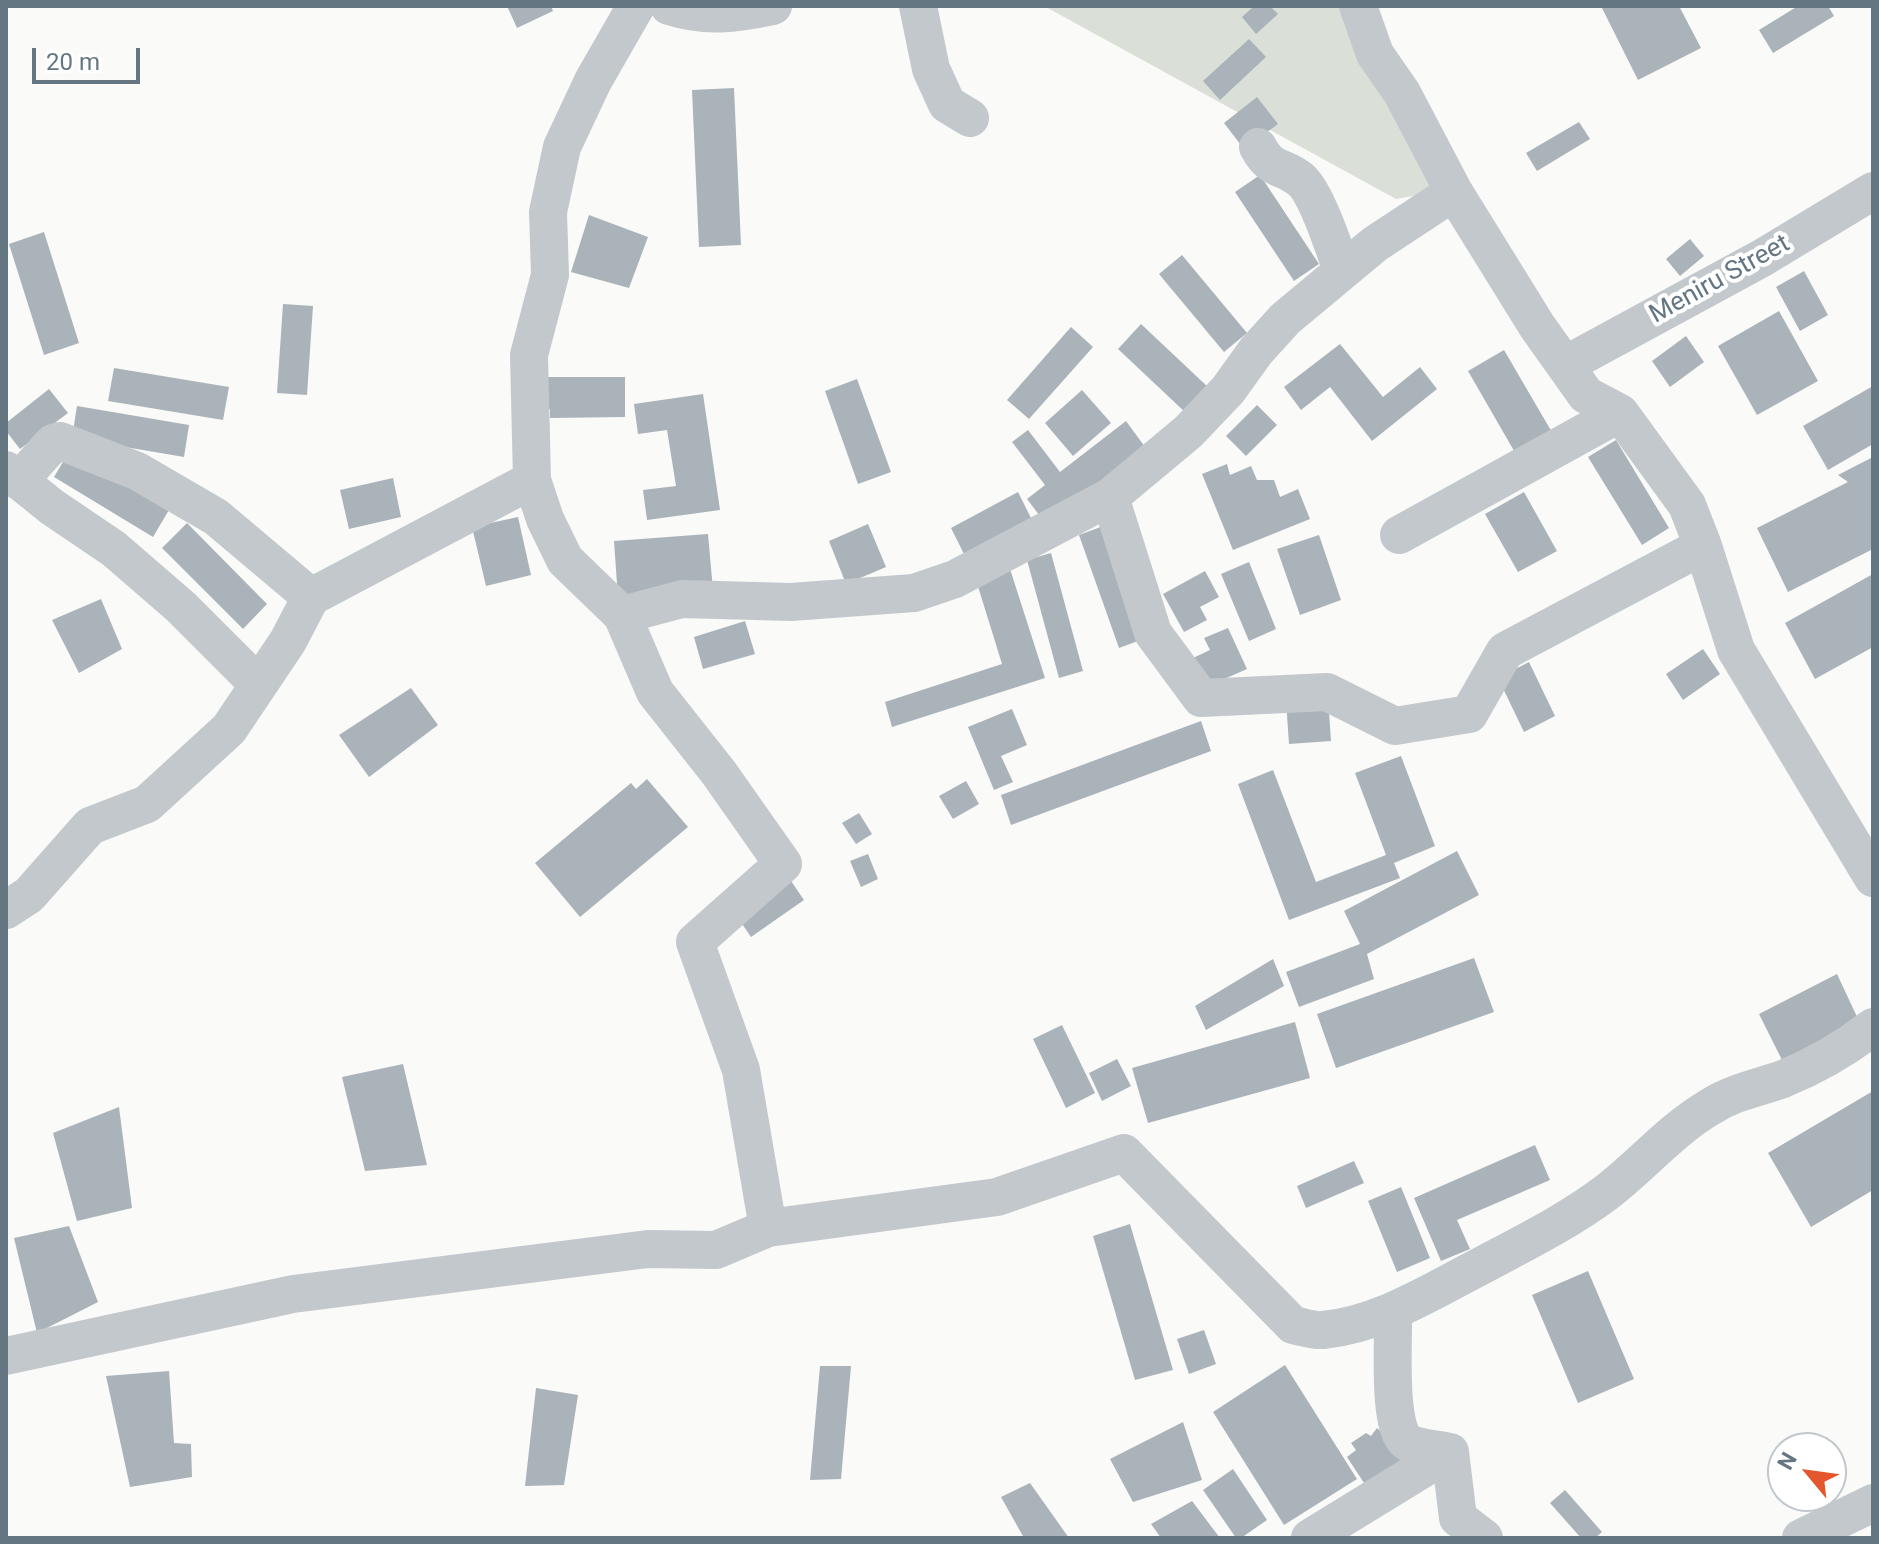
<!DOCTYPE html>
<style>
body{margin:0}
#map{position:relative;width:1879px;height:1544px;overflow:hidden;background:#fafaf8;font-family:Roboto,sans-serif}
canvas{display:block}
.frame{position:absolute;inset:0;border:8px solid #657683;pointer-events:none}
.north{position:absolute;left:1767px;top:1432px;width:80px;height:80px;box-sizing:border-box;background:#fff;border:2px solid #c1c8cd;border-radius:50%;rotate:299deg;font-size:22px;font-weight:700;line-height:32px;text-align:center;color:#657683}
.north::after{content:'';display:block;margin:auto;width:28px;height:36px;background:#e4572e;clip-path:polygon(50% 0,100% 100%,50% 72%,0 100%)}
.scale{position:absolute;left:32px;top:48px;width:108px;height:36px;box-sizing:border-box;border:4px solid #657683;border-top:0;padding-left:10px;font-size:24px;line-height:28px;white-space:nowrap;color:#657683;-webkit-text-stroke:6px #fff;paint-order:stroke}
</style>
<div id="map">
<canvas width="1879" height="1544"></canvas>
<div class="frame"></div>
<div class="north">N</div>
<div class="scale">20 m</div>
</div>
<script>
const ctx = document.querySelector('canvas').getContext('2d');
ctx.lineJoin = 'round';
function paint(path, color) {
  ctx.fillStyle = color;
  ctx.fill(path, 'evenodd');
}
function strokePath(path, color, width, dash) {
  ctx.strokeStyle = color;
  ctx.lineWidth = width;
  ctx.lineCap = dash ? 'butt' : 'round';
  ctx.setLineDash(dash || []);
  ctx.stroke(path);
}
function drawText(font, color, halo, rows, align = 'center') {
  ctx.font = font + ' Roboto,sans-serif';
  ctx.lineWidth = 8;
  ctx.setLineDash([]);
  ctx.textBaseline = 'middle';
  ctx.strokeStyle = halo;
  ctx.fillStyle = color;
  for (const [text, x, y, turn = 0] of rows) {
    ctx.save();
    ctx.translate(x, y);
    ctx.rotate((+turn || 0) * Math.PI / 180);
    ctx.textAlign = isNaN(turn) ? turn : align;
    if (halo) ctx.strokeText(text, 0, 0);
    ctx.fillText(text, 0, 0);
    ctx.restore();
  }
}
paint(new Path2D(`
 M 1044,6 L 1346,6 L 1436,192 L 1396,199 Z`), '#dadfd7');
paint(new Path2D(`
 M 507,6 L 551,6 L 553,11 L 517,28 Z
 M 1254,6 L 1270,6 L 1278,14 L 1256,34 L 1242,17 Z
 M 1601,6 L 1679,6 L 1701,48 L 1638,80 Z
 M 1798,6 L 1828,6 L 1834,16 L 1773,53 L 1759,30 Z
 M 1249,39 L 1266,57 L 1220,100 L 1203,81 Z
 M 734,88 L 741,245 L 699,247 L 692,90 Z
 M 1257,97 L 1278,124 L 1244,149 L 1224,123 Z
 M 1579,122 L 1590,139 L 1537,171 L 1526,153 Z
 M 1260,175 L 1319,264 L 1294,281 L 1235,192 Z
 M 589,215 L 648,237 L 629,288 L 571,272 Z
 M 44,232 L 79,343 L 44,355 L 9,244 Z
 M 1690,239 L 1704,256 L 1680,276 L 1666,259 Z
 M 1182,255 L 1247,333 L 1224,352 L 1159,274 Z
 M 1804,271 L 1828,315 L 1800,331 L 1776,287 Z
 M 283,304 L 313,306 L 307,395 L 277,393 Z
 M 1779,311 L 1818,381 L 1757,415 L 1718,346 Z
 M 1141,324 L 1209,388 L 1186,413 L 1118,349 Z
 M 1071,327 L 1093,347 L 1029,419 L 1007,400 Z
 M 1686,336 L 1704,362 L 1670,387 L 1652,361 Z
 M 1340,344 L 1383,397 L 1420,367 L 1437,389 L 1372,441 L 1330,387 L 1301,410 L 1284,387 Z
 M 1504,350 L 1553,434 L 1517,456 L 1468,371 Z
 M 114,368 L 229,387 L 223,420 L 108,401 Z
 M 542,377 L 625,377 L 625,417 L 550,418 L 550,409 L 542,409 Z
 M 857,379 L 891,472 L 858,484 L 825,391 Z
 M 1873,386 L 1873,444 L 1828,470 L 1803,426 Z
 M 49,389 L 68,413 L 20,449 L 6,431 L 6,423 Z
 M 1082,390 L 1111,423 L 1073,456 L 1045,423 Z
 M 703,394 L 720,510 L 647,520 L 643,490 L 676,486 L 667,430 L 638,434 L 634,404 Z
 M 1257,405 L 1277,425 L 1246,456 L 1226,436 Z
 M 77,406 L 189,425 L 184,457 L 72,438 Z
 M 1126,421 L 1145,447 L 1046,524 L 1027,499 L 1045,485 L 1012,442 L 1028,430 L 1060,472 Z
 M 1616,440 L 1669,528 L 1642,545 L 1588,457 Z
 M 70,450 L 169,510 L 153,537 L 54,477 Z
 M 1873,457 L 1873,549 L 1788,592 L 1757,528 L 1848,482 L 1838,475 Z
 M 1227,464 L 1230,475 L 1251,466 L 1257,480 L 1274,480 L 1280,497 L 1298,489 L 1310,519 L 1233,550 L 1202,474 Z
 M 393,478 L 401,517 L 349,529 L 340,490 Z
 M 1018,492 L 1031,518 L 964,554 L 951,528 Z
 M 1524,492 L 1557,551 L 1518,572 L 1485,514 Z
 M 518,517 L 531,575 L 486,586 L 472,527 Z
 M 187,523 L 267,604 L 243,629 L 162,548 Z
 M 868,524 L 886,567 L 846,584 L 829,541 Z
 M 1106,525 L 1146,638 L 1119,648 L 1079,535 Z
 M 708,534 L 713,590 L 618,598 L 614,541 Z
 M 1319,535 L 1341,600 L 1300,615 L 1277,549 Z
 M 1051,553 L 1083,671 L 1059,678 L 1027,560 Z
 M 1249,562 L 1276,629 L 1249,641 L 1221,574 Z
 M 1010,569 L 1045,678 L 892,727 L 885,702 L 1002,664 L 976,580 Z
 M 1205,571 L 1219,597 L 1200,607 L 1207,620 L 1184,632 L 1163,594 Z
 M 1873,574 L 1873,647 L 1815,679 L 1785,623 Z
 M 101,599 L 122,649 L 79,673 L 52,620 Z
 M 745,621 L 755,654 L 703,669 L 694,637 Z
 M 1228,628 L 1247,669 L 1206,687 L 1193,658 L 1210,650 L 1204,638 Z
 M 1703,649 L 1720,674 L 1683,700 L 1666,674 Z
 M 1529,662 L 1555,716 L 1524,732 L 1498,678 Z
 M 411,688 L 438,725 L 369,777 L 339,735 Z
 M 1328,698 L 1331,741 L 1289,744 L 1286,701 Z
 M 1012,709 L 1027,745 L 1001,756 L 1013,782 L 994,790 L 968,727 Z
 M 1201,721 L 1211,751 L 1011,825 L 1001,795 Z
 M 1401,756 L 1435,846 L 1394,863 L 1400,878 L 1289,920 L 1238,784 L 1273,770 L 1316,882 L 1386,855 L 1355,773 Z
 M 647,779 L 688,827 L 580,917 L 535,863 L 631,783 L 636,789 Z
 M 966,781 L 979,804 L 953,819 L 939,796 Z
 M 859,813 L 872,834 L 856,844 L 842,823 Z
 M 1457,851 L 1479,895 L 1367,954 L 1374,979 L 1299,1007 L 1286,972 L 1360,944 L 1344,911 Z
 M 868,854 L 878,879 L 861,887 L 850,861 Z
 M 789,878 L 804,900 L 751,937 L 736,915 Z
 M 1474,958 L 1494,1012 L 1336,1068 L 1317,1014 Z
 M 1273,959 L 1284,986 L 1206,1030 L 1195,1006 Z
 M 1837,974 L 1859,1021 L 1782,1060 L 1759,1014 Z
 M 1295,1022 L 1310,1078 L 1148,1123 L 1132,1068 Z
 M 1062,1025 L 1095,1093 L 1066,1108 L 1033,1039 Z
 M 1117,1059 L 1131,1086 L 1102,1101 L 1089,1073 Z
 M 403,1064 L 427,1165 L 365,1171 L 342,1077 Z
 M 1873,1091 L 1873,1190 L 1811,1227 L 1768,1153 Z
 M 119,1107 L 132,1208 L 77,1221 L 53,1133 Z
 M 1535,1145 L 1550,1180 L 1457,1220 L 1470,1249 L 1441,1261 L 1414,1198 Z
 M 1354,1161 L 1364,1183 L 1306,1208 L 1297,1186 Z
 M 1401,1187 L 1430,1258 L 1397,1272 L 1368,1201 Z
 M 1130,1224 L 1173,1370 L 1135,1380 L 1093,1236 Z
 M 69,1226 L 98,1302 L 37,1333 L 14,1238 Z
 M 1588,1271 L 1634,1379 L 1578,1403 L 1532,1295 Z
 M 1204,1330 L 1216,1364 L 1189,1374 L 1177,1339 Z
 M 1285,1365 L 1357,1479 L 1284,1525 L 1213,1412 Z
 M 820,1366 L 851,1366 L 841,1479 L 810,1480 Z
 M 169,1371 L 174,1443 L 191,1444 L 192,1477 L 130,1487 L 106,1376 Z
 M 536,1388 L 578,1395 L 564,1485 L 525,1486 Z
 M 1183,1422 L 1202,1480 L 1133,1502 L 1110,1459 Z
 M 1377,1428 L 1411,1457 L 1366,1486 L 1347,1457 L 1356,1450 L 1351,1443 L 1366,1433 L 1371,1436 Z
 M 1233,1469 L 1267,1520 L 1241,1538 L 1236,1538 L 1203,1490 Z
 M 1030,1483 L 1069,1538 L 1024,1538 L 1001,1497 Z
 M 1565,1490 L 1602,1532 L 1595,1538 L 1581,1538 L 1550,1503 Z
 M 1192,1501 L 1220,1538 L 1161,1538 L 1151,1524 Z`), '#aab3b9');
strokePath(new Path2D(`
 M 636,6 L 593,81 L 562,147 L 548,212 L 550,275 L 529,355 L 532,480 L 545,519 L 565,560 L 622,615 L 655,692 L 719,773 L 783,864 L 695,942 L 741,1070 L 768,1228 L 997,1197 L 1124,1153 L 1293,1325 C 1303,1327 1314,1331 1323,1330 C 1381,1324 1430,1292 1481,1266 C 1524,1243 1567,1222 1607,1192 C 1642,1165 1671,1130 1710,1107 C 1733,1092 1758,1088 1783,1079 C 1815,1066 1846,1048 1873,1027
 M 669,6 C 706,18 736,14 773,6
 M 918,6 L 931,69 L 947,104 L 970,118
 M 1358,6 L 1375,54 L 1402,93 L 1454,192 L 1537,326 L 1586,395 L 1620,413 L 1687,505 L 1703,546 L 1736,650 L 1873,878
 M 1258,147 C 1272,173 1282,164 1301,180 C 1316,193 1335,250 1342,271
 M 1565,365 L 1762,258 L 1873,191
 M 6,470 L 52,507 L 114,549 L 181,607 L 258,684
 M 19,481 L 53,443 L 60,441 L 137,471 L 216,517 L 311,597
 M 1110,497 L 1153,633 L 1201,698 L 1327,692 L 1395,726 L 1469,714 L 1505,651 L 1703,546
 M 1399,535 L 1620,413
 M 622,615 L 682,599 L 791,602 L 914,593 L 955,579 L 1110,497 L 1188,432 L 1228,390 L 1256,351 L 1285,319 L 1375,244 L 1454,192
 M 6,910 L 29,895 L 90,826 L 147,804 L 229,729 L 288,641 L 311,597 L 532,480
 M 1393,1312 C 1394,1338 1387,1428 1407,1442 C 1417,1448 1437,1449 1450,1452 L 1458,1518 L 1484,1538
 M 6,1356 L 293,1294 L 648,1249 L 716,1250 L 768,1228
 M 1310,1538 L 1450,1452
 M 1801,1538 L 1873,1503`), '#c3c8cc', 38);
drawText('26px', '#657683', '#fff', [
 ["Meniru Street",1720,280,-29]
]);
</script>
